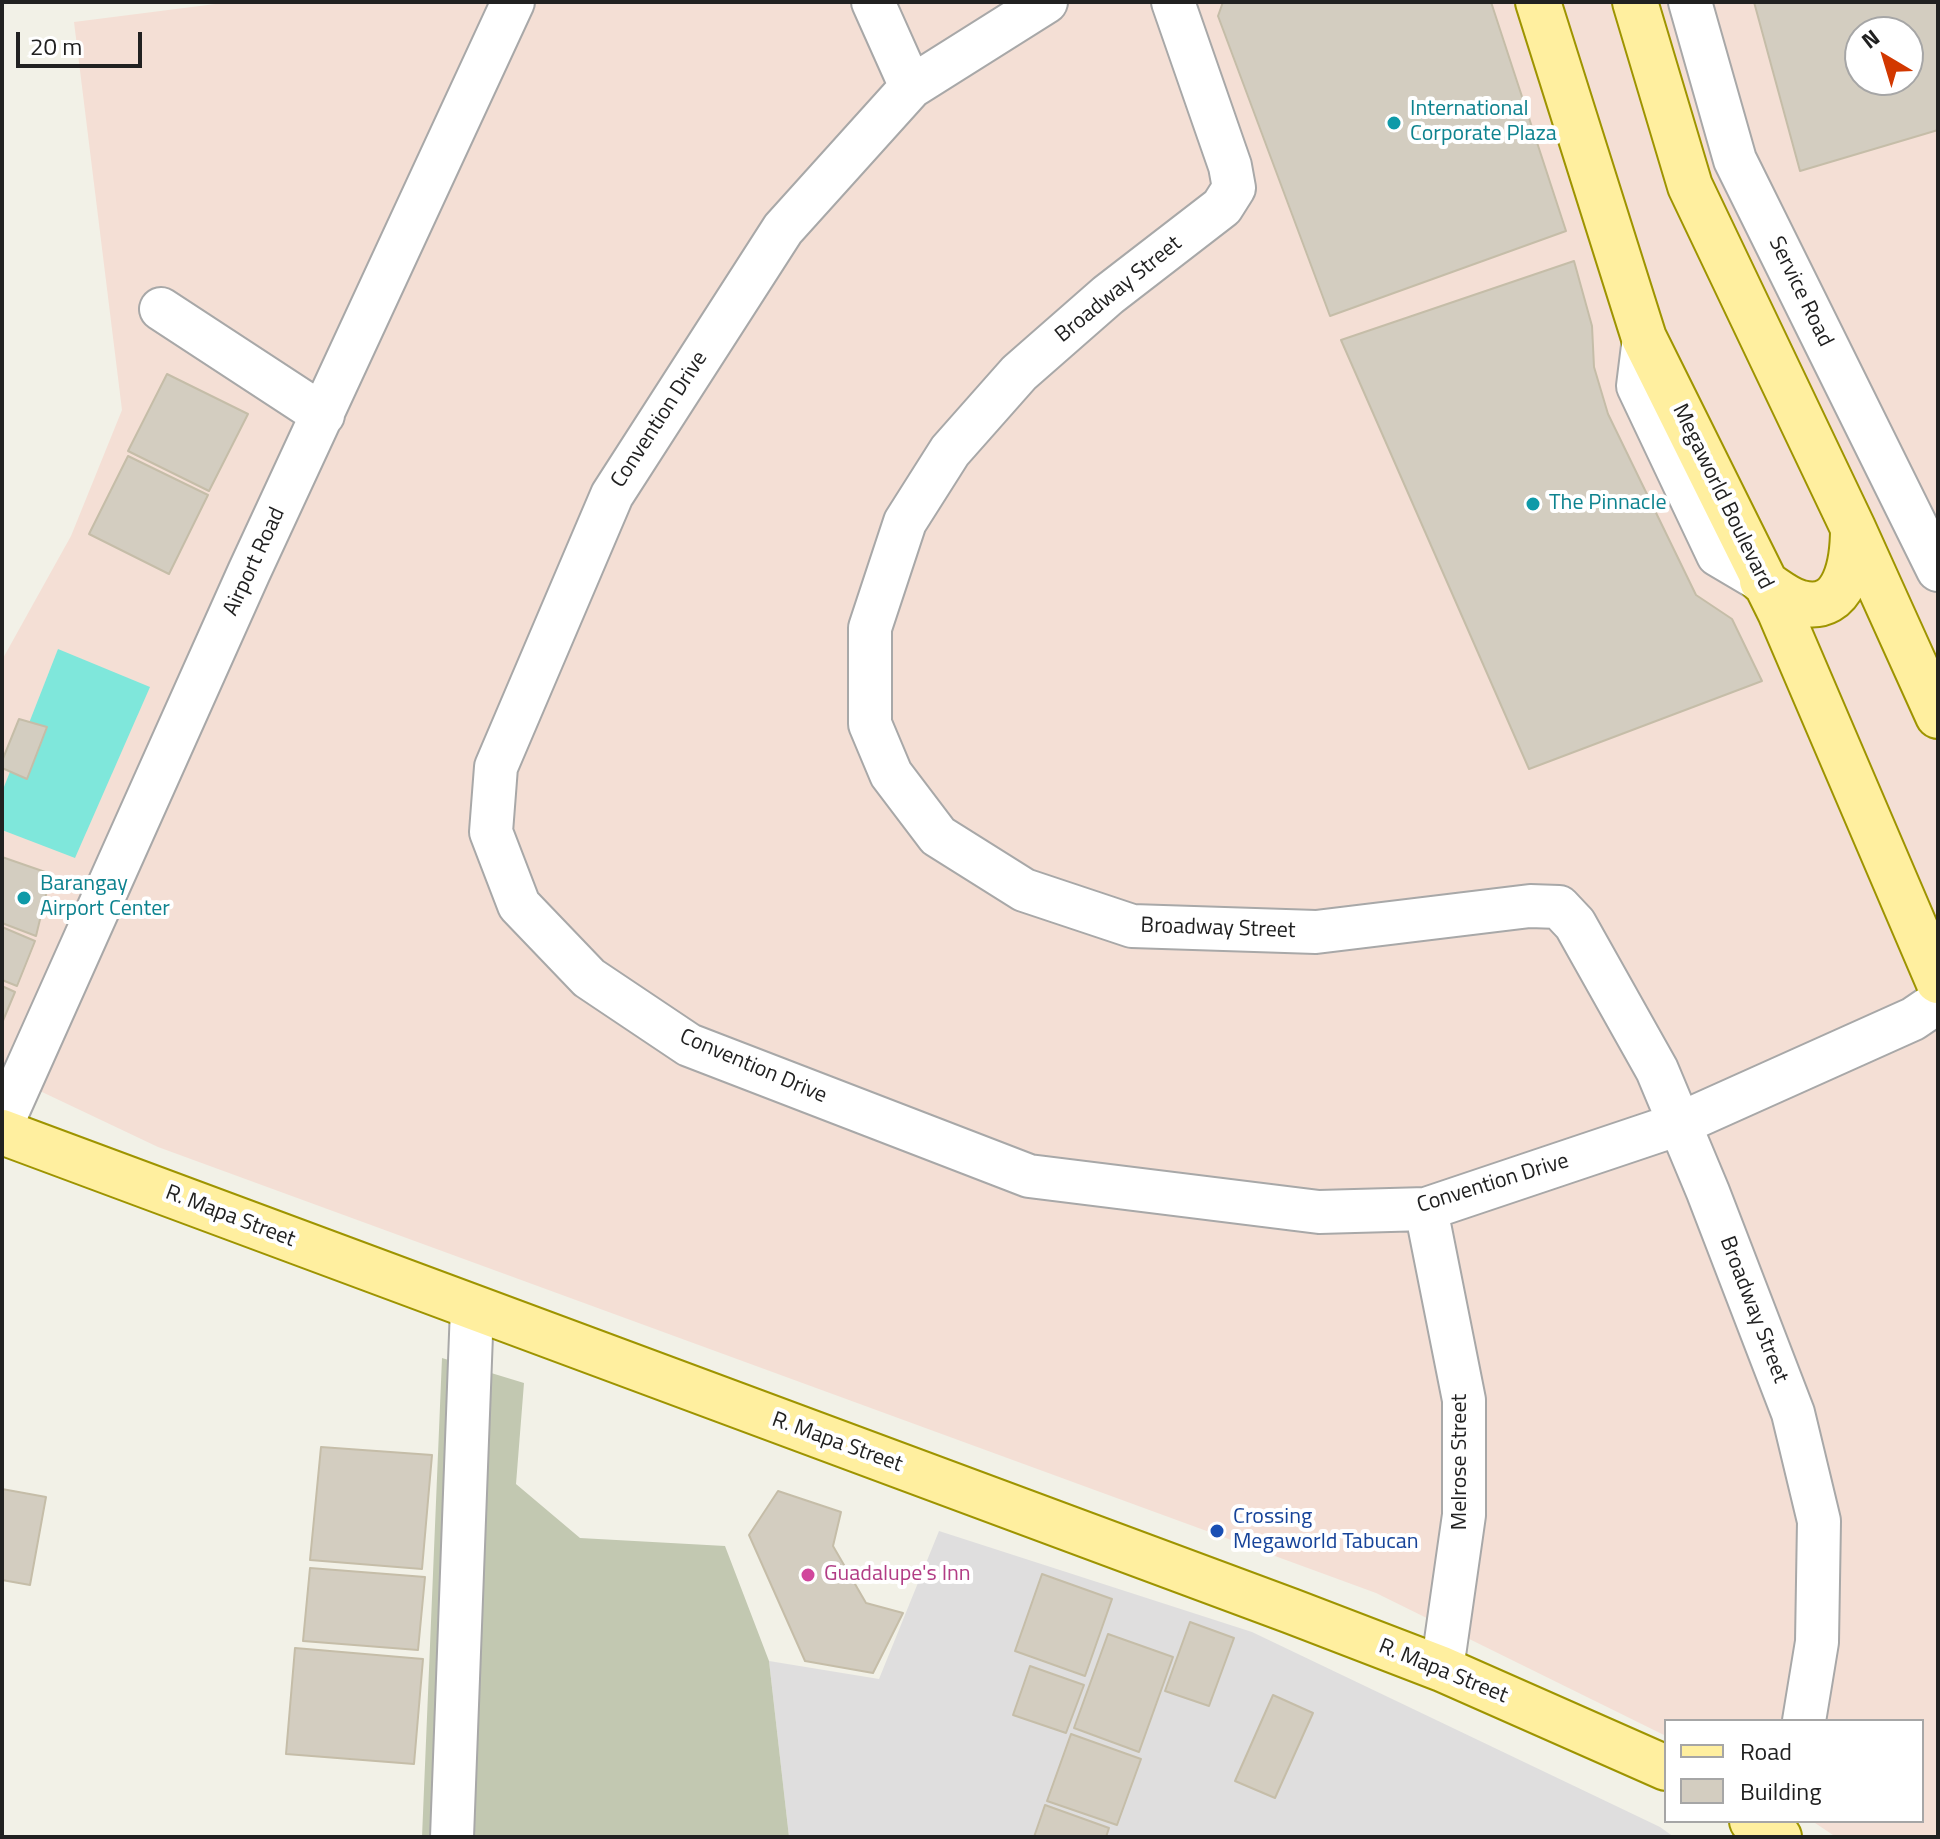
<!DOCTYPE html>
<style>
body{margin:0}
#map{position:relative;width:1940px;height:1839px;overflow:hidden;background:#f2f1e7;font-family:"Titillium Web",sans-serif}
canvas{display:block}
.frame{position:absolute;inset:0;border:4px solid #212121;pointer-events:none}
.legend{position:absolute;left:1664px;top:1719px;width:260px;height:104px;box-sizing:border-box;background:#fff;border:2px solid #a6a6a6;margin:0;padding:10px 14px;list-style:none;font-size:24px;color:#212121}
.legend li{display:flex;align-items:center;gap:16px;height:40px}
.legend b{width:40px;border:2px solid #a6a6a6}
.north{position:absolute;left:1844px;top:16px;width:80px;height:80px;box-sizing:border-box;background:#fff;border:2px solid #a6a6a6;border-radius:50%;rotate:322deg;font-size:22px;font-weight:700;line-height:32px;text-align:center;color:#212121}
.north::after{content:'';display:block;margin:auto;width:28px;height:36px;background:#d23800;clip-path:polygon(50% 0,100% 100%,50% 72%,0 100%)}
.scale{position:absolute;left:16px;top:32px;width:126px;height:36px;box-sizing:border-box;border:4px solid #212121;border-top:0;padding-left:10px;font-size:24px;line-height:28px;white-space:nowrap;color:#212121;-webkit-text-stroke:6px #fff;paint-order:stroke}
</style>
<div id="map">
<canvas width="1940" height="1839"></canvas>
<div class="frame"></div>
<ul class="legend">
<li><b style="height:10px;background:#ffef9f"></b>Road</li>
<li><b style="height:22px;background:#d3cdc0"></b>Building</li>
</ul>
<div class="north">N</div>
<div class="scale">20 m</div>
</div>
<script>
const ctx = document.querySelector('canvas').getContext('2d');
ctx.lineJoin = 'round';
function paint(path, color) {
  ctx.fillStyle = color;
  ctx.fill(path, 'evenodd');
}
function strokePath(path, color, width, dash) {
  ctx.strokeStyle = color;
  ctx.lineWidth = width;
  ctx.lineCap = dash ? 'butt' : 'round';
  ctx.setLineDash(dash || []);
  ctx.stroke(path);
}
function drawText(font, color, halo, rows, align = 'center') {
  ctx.font = font + ' "Titillium Web",sans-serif';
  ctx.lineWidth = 8;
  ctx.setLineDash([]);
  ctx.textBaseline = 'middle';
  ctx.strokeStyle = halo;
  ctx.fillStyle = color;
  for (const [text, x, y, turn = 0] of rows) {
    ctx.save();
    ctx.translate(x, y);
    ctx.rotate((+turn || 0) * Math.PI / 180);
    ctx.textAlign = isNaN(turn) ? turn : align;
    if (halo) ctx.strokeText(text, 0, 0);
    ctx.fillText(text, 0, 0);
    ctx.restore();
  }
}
paint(new Path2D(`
 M 939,1531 L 1252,1632 L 1660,1827 L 1674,1837 L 789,1837 L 769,1661 L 879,1679 Z`), '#dfdede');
paint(new Path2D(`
 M 231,2 L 1938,2 L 1938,1837 L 1836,1837 L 1812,1821 L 1922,1821 L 1922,1721 L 1666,1721 L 1666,1736 L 1376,1593 L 158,1147 L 2,1073 L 2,660 L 71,536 L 122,410 L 74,22 ZM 1860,32 L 1908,32 L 1908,80 L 1860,80 Z`), '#f4dfd5');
paint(new Path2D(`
 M 442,1358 L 524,1383 L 516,1484 L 580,1538 L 725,1546 L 769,1661 L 789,1837 L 422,1837 Z`), '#c2c8b1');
paint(new Path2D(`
 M 58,649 L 150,687 L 75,858 L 2,830 L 2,792 Z`), '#7fe7db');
const building = new Path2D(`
 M 1223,2 L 1491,2 L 1566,231 L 1330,316 L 1218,16 Z
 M 1754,2 L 1938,2 L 1938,130 L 1800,171 ZM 1860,32 L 1908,32 L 1908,80 L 1860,80 Z
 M 1574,261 L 1592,326 L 1594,367 L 1608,414 L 1696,595 L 1732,619 L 1762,681 L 1529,769 L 1341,340 Z
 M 167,374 L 248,414 L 209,491 L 128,451 Z
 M 128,456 L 208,495 L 169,574 L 89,534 Z
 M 19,719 L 47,727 L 27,779 L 2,768 L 2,761 Z
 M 2,857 L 51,874 L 36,936 L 2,923 Z
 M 2,927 L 35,941 L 17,986 L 2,980 Z
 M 2,986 L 15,992 L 2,1023 Z
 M 321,1447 L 432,1455 L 422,1569 L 310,1560 Z
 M 2,1489 L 46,1497 L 30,1585 L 2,1580 Z
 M 778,1491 L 841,1512 L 833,1546 L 866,1603 L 903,1613 L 873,1673 L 805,1661 L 749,1535 Z
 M 310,1568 L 425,1577 L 418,1650 L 303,1641 Z
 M 1042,1574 L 1112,1599 L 1085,1676 L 1015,1651 Z
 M 1190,1622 L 1234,1638 L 1209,1706 L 1165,1691 Z
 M 1108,1634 L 1173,1657 L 1139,1752 L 1074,1728 Z
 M 295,1648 L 423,1659 L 414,1764 L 286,1754 Z
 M 1030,1666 L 1084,1685 L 1066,1733 L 1013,1715 Z
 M 1273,1695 L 1313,1713 L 1275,1798 L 1235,1781 Z
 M 1071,1734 L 1141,1759 L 1117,1825 L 1047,1801 Z
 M 1045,1805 L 1109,1828 L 1106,1837 L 1034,1837 Z`);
paint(building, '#d3cdc0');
strokePath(building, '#c5bda8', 2);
const minor = new Path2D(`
 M 873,2 L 911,87
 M 1046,2 L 911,87 L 783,229 L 612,495 L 496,767 L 491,832 L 519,905 L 589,978 L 689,1045 L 1029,1176 L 1319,1212 L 1426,1209 L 1679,1124 L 1913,1019 L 1938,1002
 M 1173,2 L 1230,166 L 1234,188 L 1222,207 L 1108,295 L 1019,373 L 950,451 L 905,522 L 870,628 L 870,724 L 891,774 L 938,836 L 1024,890 L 1132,926 L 1316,932 L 1530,906 L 1559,907 L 1575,924 L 1657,1070 L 1708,1192 L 1793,1413 L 1819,1521 L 1817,1642 L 1804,1721
 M 1690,2 L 1735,160 L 1938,570
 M 161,309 L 323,415
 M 1644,338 L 1638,386 L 1718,555 L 1762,581
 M 2,1124 L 249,572 L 513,2
 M 1426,1209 L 1464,1400 L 1464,1515 L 1442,1669
 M 452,1837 L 472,1308`);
const major = new Path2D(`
 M 1538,2 L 1644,338 L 1780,612 L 1938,981
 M 1635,2 L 1690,186 L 1853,528 L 1938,716
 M 1762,581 C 1774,588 1787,600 1801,603 C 1847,614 1853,559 1853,528
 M 2,1132 L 1291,1611 L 1442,1669 L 1666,1768
 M 1752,1821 L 1779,1837`);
strokePath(minor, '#a8a8a8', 46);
strokePath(major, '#9e9400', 48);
strokePath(minor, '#fff', 42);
strokePath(major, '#ffef9f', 44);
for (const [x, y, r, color] of [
 [1394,123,8,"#0f9aa8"],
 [1533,504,8,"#0f9aa8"],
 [24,898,8,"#0f9aa8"],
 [1217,1531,8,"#1a4fb4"],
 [808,1575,8,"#d1479c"]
]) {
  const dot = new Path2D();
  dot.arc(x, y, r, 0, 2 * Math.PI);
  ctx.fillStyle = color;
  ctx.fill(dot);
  strokePath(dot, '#fff', 3);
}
drawText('22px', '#0d838f', '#fff', [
 ["International",1410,110],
 ["Corporate Plaza",1410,135],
 ["The Pinnacle",1549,504],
 ["Barangay",40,885],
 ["Airport Center",40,910]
], 'left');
drawText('22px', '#212121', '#fff', [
 ["Broadway Street",1119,290,-39],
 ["Service Road",1800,292,64],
 ["Convention Drive",660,420,-57],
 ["Megaworld Boulevard",1722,497,64],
 ["Airport Road",255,562,-65],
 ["Broadway Street",1218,929,2],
 ["Convention Drive",753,1067,23],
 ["Convention Drive",1493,1184,-17],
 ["R. Mapa Street",230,1217,21],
 ["Broadway Street",1753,1310,69],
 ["R. Mapa Street",837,1443,20],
 ["Melrose Street",1461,1462,-90],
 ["R. Mapa Street",1443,1672,22]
]);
drawText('22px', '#164399', '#fff', [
 ["Crossing",1233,1518],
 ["Megaworld Tabucan",1233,1543]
], 'left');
drawText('22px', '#b23c85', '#fff', [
 ["Guadalupe's Inn",824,1575]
], 'left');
</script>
